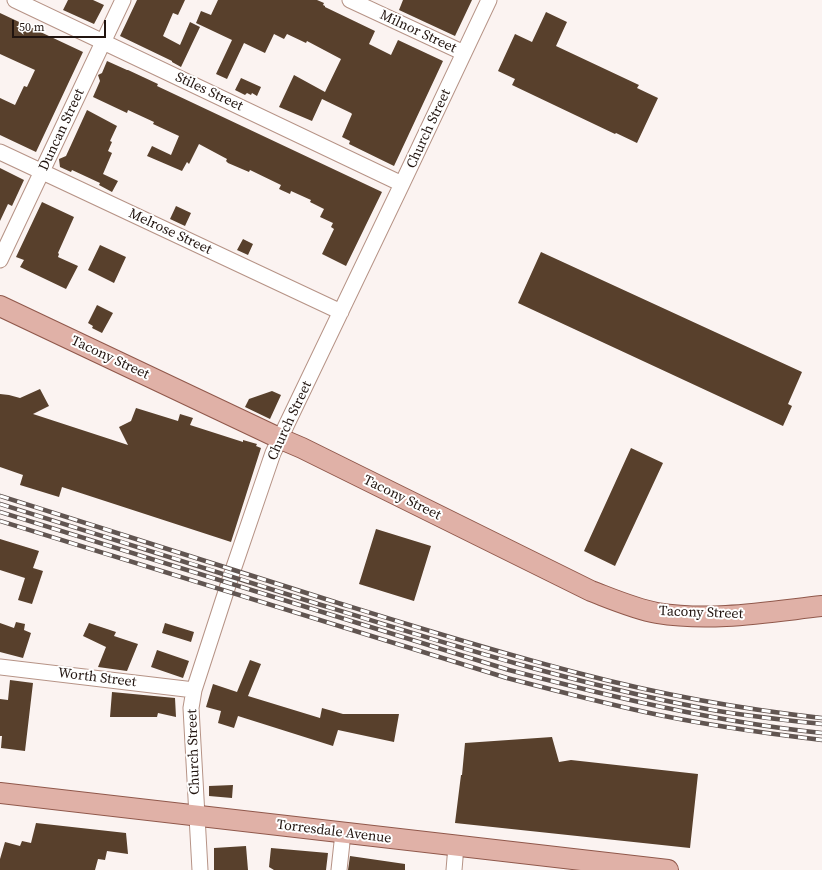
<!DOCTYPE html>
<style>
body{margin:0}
#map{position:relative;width:822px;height:870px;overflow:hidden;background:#fbf3f1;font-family:"Source Serif 4",serif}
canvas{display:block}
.scale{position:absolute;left:12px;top:20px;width:94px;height:18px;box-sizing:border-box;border:2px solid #21140f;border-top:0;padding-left:5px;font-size:12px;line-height:14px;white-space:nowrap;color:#21140f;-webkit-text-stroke:3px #fff;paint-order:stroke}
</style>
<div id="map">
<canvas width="822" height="870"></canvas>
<div class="scale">50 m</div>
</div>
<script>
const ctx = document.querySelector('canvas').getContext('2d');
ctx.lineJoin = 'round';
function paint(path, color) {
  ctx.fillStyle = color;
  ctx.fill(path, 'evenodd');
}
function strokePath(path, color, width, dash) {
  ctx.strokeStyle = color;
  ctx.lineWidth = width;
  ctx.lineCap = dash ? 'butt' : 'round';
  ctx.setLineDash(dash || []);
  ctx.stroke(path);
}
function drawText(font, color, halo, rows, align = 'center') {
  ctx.font = font + ' "Source Serif 4",serif';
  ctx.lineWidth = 4;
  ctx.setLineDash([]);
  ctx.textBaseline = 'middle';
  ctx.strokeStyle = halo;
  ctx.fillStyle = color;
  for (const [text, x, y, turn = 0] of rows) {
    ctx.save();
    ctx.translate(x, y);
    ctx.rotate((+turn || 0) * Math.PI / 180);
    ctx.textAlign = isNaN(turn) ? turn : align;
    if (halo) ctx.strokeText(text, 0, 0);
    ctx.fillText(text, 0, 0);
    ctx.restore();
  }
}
paint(new Path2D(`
 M 68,0 L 93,0 L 104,5 L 94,24 L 63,10 Z
 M 137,0 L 185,0 L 178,15 L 173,13 L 163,36 L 180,45 L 190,22 L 200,27 L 181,67 L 172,62 L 172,61 L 120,36 Z
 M 218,0 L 317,0 L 324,3 L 323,5 L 325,6 L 325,7 L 375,31 L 369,44 L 391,55 L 398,40 L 443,61 L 394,166 L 349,144 L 350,141 L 342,137 L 352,114 L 351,113 L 322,99 L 312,121 L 279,107 L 294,75 L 325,92 L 341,59 L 307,41 L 306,43 L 287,34 L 284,39 L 274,34 L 265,53 L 244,43 L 227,79 L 216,74 L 232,40 L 196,23 L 201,11 L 211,15 Z
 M 403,0 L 472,0 L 455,36 L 399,10 Z
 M 546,12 L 567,22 L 556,46 L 639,85 L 637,88 L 658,98 L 637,143 L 616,133 L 615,134 L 512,85 L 515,79 L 498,71 L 515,34 L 532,42 Z
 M 0,13 L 83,52 L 36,152 L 0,135 L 0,98 L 15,105 L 24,86 L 27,87 L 35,70 L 0,54 Z
 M 107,61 L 127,70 L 128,70 L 158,84 L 157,86 L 382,192 L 346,266 L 322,254 L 334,229 L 331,227 L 333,223 L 320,217 L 324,209 L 310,202 L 311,200 L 291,191 L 290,194 L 279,189 L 281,185 L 250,170 L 249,172 L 228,163 L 226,161 L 227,159 L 199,144 L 189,164 L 187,162 L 182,171 L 147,156 L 152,146 L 171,155 L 179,136 L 153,124 L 154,122 L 128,110 L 127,113 L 93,97 L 100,81 L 98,75 L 102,73 Z
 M 241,78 L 261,87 L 257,96 L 252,93 L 251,95 L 247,93 L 245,95 L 235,90 Z
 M 87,110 L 117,126 L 110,141 L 112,142 L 108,151 L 112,153 L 103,174 L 118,181 L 112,192 L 99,185 L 100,183 L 72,170 L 71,172 L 60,167 L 59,159 L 66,156 Z
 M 0,168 L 24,180 L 12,206 L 8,204 L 0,221 Z
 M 42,202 L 74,217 L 58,253 L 59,254 L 58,257 L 78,266 L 66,289 L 20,267 L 24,260 L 16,257 Z
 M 176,206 L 191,213 L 185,226 L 170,219 Z
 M 243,239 L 253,244 L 248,255 L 237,250 Z
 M 100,245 L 126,257 L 114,283 L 88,270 Z
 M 541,252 L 802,372 L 788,404 L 792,406 L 783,426 L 518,303 Z
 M 97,305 L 113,313 L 102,333 L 92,328 L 93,326 L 88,323 Z
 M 40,389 L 49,406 L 33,414 L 128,445 L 119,427 L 131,421 L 136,408 L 178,421 L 180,414 L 193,418 L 190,425 L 243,442 L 243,440 L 257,444 L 256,446 L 261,448 L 231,542 L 62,487 L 59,497 L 20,485 L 23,475 L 0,467 L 0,394 L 9,395 L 20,398 Z
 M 272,391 L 281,395 L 270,419 L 245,407 L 249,399 Z
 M 631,448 L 663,463 L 615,566 L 584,551 Z
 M 376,529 L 431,546 L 414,601 L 359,584 Z
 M 0,539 L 39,551 L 33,568 L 43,571 L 32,604 L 18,600 L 25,578 L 0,570 Z
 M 16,622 L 25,624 L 24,630 L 31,633 L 23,658 L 0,652 L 0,623 L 14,628 Z
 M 89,623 L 116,632 L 114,636 L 138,644 L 127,671 L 98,667 L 106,647 L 83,636 Z
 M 165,623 L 194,632 L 191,642 L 162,633 Z
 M 157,650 L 189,661 L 183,678 L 151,667 Z
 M 250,660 L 261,664 L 248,696 L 320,718 L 322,708 L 343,714 L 399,714 L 394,742 L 338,730 L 333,746 L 238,716 L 234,728 L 218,723 L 221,711 L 206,707 L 213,684 L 237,692 Z
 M 10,680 L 33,683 L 25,751 L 1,748 L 2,736 L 0,736 L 0,699 L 8,700 Z
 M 112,692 L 175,698 L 176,717 L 158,713 L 157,717 L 110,717 Z
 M 552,737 L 559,762 L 571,760 L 698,774 L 690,848 L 455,823 L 461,775 L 462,775 L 465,743 Z
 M 233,785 L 232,798 L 209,796 L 209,786 Z
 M 36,823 L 126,833 L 128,854 L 107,851 L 105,860 L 98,859 L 95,870 L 0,870 L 0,859 L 5,842 L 20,846 L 22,841 L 31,843 Z
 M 246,846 L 248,870 L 214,870 L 214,848 Z
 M 271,848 L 328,853 L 326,870 L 274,870 L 269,867 Z
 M 350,856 L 405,864 L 405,870 L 348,870 Z`), '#58402c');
const minor = new Path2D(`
 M 15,0 L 402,184
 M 350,0 L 464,53
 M 0,152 L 341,312
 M 0,260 L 123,0
 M 0,667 L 194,690
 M 200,870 L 191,708 L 194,690 L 233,570 L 273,453 L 402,184 L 489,0
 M 339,870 L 343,833
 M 454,870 L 456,846`);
const major = new Path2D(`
 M 0,306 L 281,439 L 302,448 L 591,591 C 612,599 635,609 657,613 C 712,622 768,612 822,606
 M 0,793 L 668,870`);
strokePath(minor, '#b69386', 17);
strokePath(major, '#90584b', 22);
strokePath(minor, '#fff', 15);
strokePath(major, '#e0b1a7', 20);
const rail = new Path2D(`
 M 0,496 C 112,531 223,567 335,602 C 416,627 496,652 578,673 C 658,694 740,709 822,718
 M 0,504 C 105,537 210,569 315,603 C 444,643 574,684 707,709 C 745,716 784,720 822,724
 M 0,512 L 509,670 C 612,697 716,722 822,733
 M 0,521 L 507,678 C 553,690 599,702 645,712 C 704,725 763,733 822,740`);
strokePath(rail, '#615551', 4.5);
strokePath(rail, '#fff', 3, [9]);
drawText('14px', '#21140f', '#fff', [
 ["Milnor Street",418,32,25],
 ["Stiles Street",209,92,25],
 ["Church Street",429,129,-65],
 ["Duncan Street",62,130,-65],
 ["Melrose Street",170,232,25],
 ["Tacony Street",110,358,25],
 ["Church Street",290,421,-65],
 ["Tacony Street",402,498,26],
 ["Tacony Street",701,613,2],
 ["Worth Street",97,678,7],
 ["Church Street",194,752,-92],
 ["Torresdale Avenue",334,832,7]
]);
</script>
